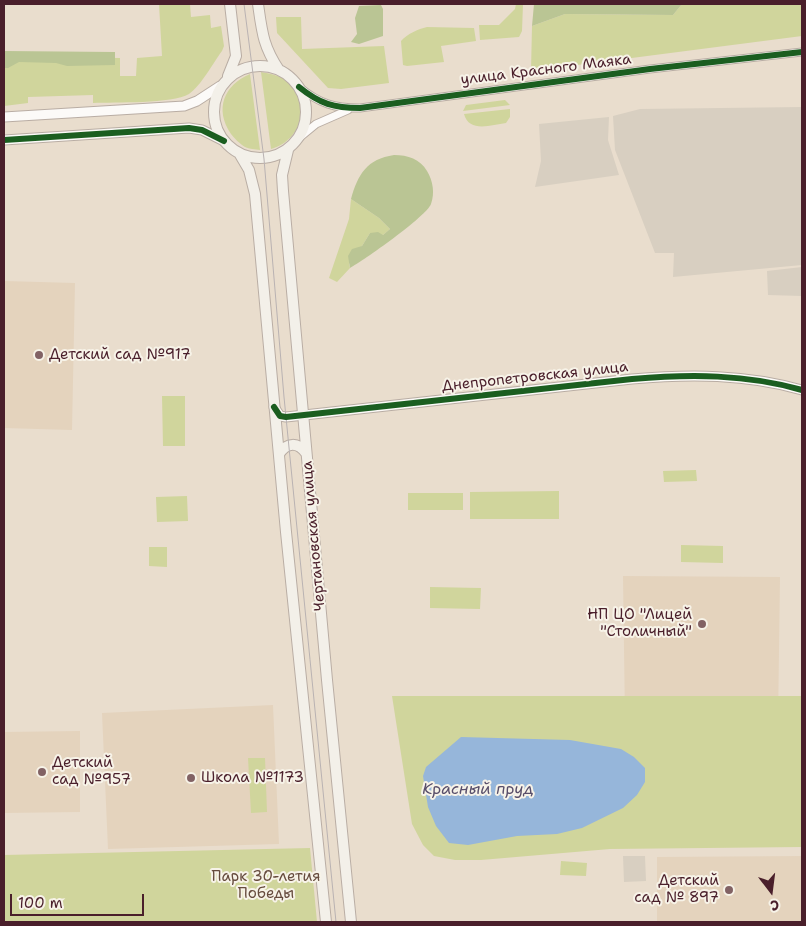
<!DOCTYPE html>
<meta charset="utf-8">
<style>
body{margin:0}
#map{position:relative;width:806px;height:926px;overflow:hidden;background:#e9ddcd;font-family:"Shantell Sans",sans-serif}
canvas{display:block}
.frame{position:absolute;inset:0;border:5px solid #4a1f2b;pointer-events:none}
.north{position:absolute;left:746px;top:866px;width:50px;height:50px;-webkit-text-stroke:4px #f7f3e8;paint-order:stroke;rotate:165deg;font-size:14px;font-weight:700;line-height:20px;text-align:center;color:#4a1f2b}
.north::after{content:'';display:block;margin:auto;width:18px;height:22px;background:#4a1f2b;clip-path:polygon(50% 0,100% 100%,50% 72%,0 100%)}
.scale{position:absolute;left:10px;top:894px;width:134px;height:22px;box-sizing:border-box;border:2px solid #4a1f2b;border-top:0;padding-left:6px;font-size:15px;line-height:18px;white-space:nowrap;color:#4a1f2b;-webkit-text-stroke:4px #f7f3e8;paint-order:stroke}
</style>
<div id="map">
<canvas width="806" height="926"></canvas>
<div class="frame"></div>
<div class="north">С</div>
<div class="scale">100 m</div>
</div>
<script>
const ctx = document.querySelector('canvas').getContext('2d');
ctx.lineJoin = 'round';
function paint(path, color) {
  ctx.fillStyle = color;
  ctx.fill(path, 'evenodd');
}
function strokePath(path, color, width, dash) {
  ctx.strokeStyle = color;
  ctx.lineWidth = width;
  ctx.lineCap = dash ? 'butt' : 'round';
  ctx.setLineDash(dash || []);
  ctx.stroke(path);
}
function drawText(font, color, halo, rows, align = 'center') {
  ctx.font = font + ' "Shantell Sans",sans-serif';
  ctx.lineWidth = 4;
  ctx.setLineDash([]);
  ctx.textBaseline = 'middle';
  ctx.strokeStyle = halo;
  ctx.fillStyle = color;
  for (const [text, x, y, turn = 0] of rows) {
    ctx.save();
    ctx.translate(x, y);
    ctx.rotate((+turn || 0) * Math.PI / 180);
    ctx.textAlign = isNaN(turn) ? turn : align;
    if (halo) ctx.strokeText(text, 0, 0);
    ctx.fillText(text, 0, 0);
    ctx.restore();
  }
}
paint(new Path2D(`
 M 4,281 L 75,283 L 72,430 L 4,428 Z
 M 623,576 L 780,577 L 778,723 L 625,720 Z
 M 273,705 L 279,844 L 108,849 L 102,713 Z
 M 80,731 L 80,812 L 4,813 L 4,732 Z
 M 802,856 L 802,922 L 657,922 L 657,857 Z`), '#e4d3bd');
paint(new Path2D(`
 M 802,107 L 802,265 L 673,277 L 674,253 L 655,253 L 615,150 L 613,116 L 640,109 Z
 M 609,117 L 608,140 L 619,175 L 535,187 L 541,161 L 539,124 Z
 M 802,267 L 802,296 L 768,295 L 767,271 Z
 M 623,856 L 645,856 L 646,881 L 624,882 Z`), '#d8cfc1');
paint(new Path2D(`
 M 159,4 L 190,4 L 191,17 L 210,15 L 211,28 L 221,26 L 224,46 L 222,51 C 213,63 201,86 189,94 C 172,104 115,102 93,103 L 93,95 L 28,97 L 28,103 L 4,106 L 4,57 L 120,58 L 120,76 L 136,76 L 137,58 L 162,56 Z
 M 516,4 L 523,4 L 522,31 L 519,37 L 480,40 L 479,25 L 499,25 L 515,9 Z
 M 682,4 L 802,4 L 802,36 L 531,71 L 532,26 L 565,14 L 673,15 Z
 M 276,17 L 301,17 L 302,49 L 384,46 L 389,83 L 341,89 L 328,88 L 277,33 Z
 M 427,27 L 474,28 L 476,41 L 441,46 L 444,62 L 407,66 L 403,65 L 401,41 C 407,34 418,29 427,27 Z
 M 261,72 C 271,74 283,76 291,83 C 314,105 299,142 271,149 Z
 M 250,74 L 260,150 C 255,149 249,149 245,147 C 240,144 234,138 231,134 C 214,109 224,85 250,74 Z
 M 505,100 L 510,105 L 463,111 L 466,105 Z
 M 510,109 L 510,117 L 506,123 C 491,125 469,133 464,114 Z
 M 351,199 L 379,218 L 390,229 L 383,235 L 370,233 L 362,246 L 349,264 L 350,268 L 337,282 L 329,278 L 349,219 Z
 M 162,396 L 185,396 L 185,446 L 163,446 Z
 M 696,470 L 697,481 L 664,482 L 663,471 Z
 M 559,491 L 559,519 L 470,519 L 470,492 Z
 M 408,493 L 463,493 L 463,510 L 408,510 Z
 M 187,496 L 188,521 L 157,522 L 156,497 Z
 M 681,545 L 723,546 L 723,563 L 681,562 Z
 M 149,547 L 167,547 L 167,567 L 149,566 Z
 M 430,587 L 481,588 L 480,609 L 430,608 Z
 M 392,696 L 802,696 L 802,847 L 610,849 L 481,860 L 455,860 L 434,856 L 423,845 L 412,824 Z
 M 248,758 L 265,758 L 267,812 L 251,813 Z
 M 310,848 L 317,922 L 4,922 L 4,855 Z
 M 561,861 L 587,863 L 586,876 L 560,875 Z`), '#d0d59c');
paint(new Path2D(`
 M 534,4 L 682,4 L 673,15 L 565,14 L 532,26 Z
 M 381,5 L 383,9 L 383,36 L 359,44 L 351,42 L 357,34 L 355,18 L 359,6 Z
 M 4,51 L 115,52 L 115,65 L 67,66 L 56,63 L 19,62 L 8,68 L 4,68 Z
 M 394,155 C 408,155 420,159 427,171 C 433,181 435,193 431,204 C 427,216 363,261 350,268 L 348,256 L 352,249 L 362,246 L 370,233 L 378,232 L 383,235 L 390,229 L 379,218 L 351,199 C 358,174 367,159 394,155 Z`), '#bac594');
paint(new Path2D(`
 M 461,737 L 570,740 L 621,749 L 634,757 L 645,768 L 645,782 L 637,795 L 623,808 L 582,828 L 557,834 L 517,836 L 468,845 L 449,843 L 436,826 L 428,807 L 423,776 L 426,767 Z`), '#96b6da');
const minor = new Path2D(`
 M 299,87 C 320,104 334,108 360,108 L 650,69 L 802,52
 M 299,138 L 316,124 L 348,110`);
const tertiary = new Path2D(`
 M 4,117 L 184,106 L 197,101 L 220,86
 M 4,140 L 189,128 L 202,130 L 224,141
 M 274,407 L 280,416 L 286,417 L 632,379 C 690,374 746,374 802,390`);
const secondary = new Path2D(`
 M 258,4 C 262,32 263,46 279,70
 M214 112a46 46 0 1 1 92 0a46 46 0 1 1-92 0Z
 M 228,76 L 236,56 L 230,4
 M 288,150 L 282,175 L 283,191 L 327,680 L 351,922
 M 239,153 L 249,170 L 255,194 L 286,532 L 326,922
 M 279,454 C 287,442 298,442 306,453`);
strokePath(minor, '#b9ada4', 9);
strokePath(tertiary, '#b9ada4', 11);
strokePath(secondary, '#b9ada4', 12);
strokePath(minor, '#fcfaf8', 7);
strokePath(tertiary, '#fcfaf8', 9);
strokePath(secondary, '#f3f0e9', 10);
strokePath(new Path2D(`
 M 244,4 L 264,159 L 284,397 L 336,922`), '#b9b2b2', 1);
strokePath(new Path2D(`
 M 299,87 C 320,104 334,108 360,108 L 650,69 L 802,52
 M 4,140 L 189,128 L 202,130 L 224,141
 M 274,407 L 280,416 L 286,417 L 632,379 C 690,374 746,374 802,390`), '#1b5e20', 6);
for (const [x, y, r, color] of [
 [39,355,5,"#826264"],
 [702,624,5,"#826264"],
 [42,772,5,"#826264"],
 [191,778,5,"#826264"],
 [729,890,5,"#826264"]
]) {
  const dot = new Path2D();
  dot.arc(x, y, r, 0, 2 * Math.PI);
  ctx.fillStyle = color;
  ctx.fill(dot);
  strokePath(dot, '#f7f3e8', 2);
}
drawText('15px', '#4a1f2b', '#f7f3e8', [
 ["улица Красного Маяка",546,70,-7],
 ["Днепропетровская улица",535,377,-6],
 ["Чертановская улица",314,536,-95]
]);
drawText('15px', '#4a1f2b', '#f7f3e8', [
 ["Детский сад №917",49,355],
 ["НП ЦО \"Лицей",692,615,"right"],
 ["\"Столичный\"",692,632,"right"],
 ["Детский",52,763],
 ["сад №957",52,780],
 ["Школа №1173",201,778],
 ["Детский",719,881,"right"],
 ["сад № 897",719,898,"right"]
], 'left');
drawText('15px', '#664b3d', '#f7f3e8', [
 ["Парк 30-летия",266,877],
 ["Победы",266,894]
]);
drawText('italic 16px', '#584e6a', '#f7f3e8', [
 ["Красный пруд",478,790]
]);
</script>
